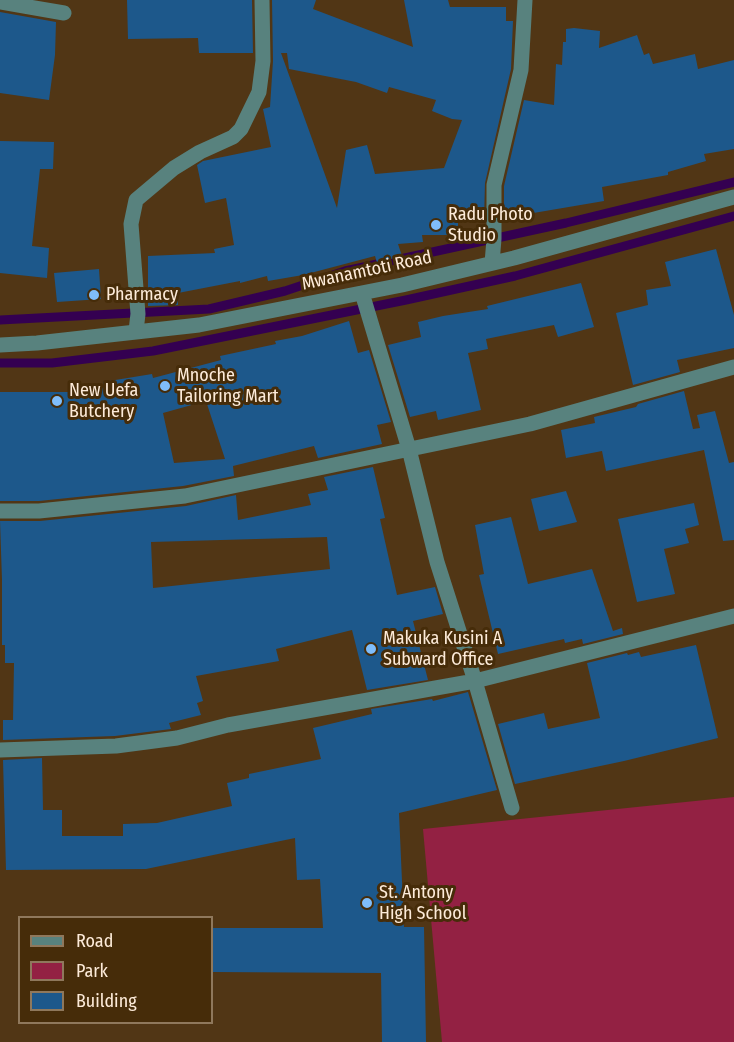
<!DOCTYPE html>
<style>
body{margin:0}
#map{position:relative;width:734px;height:1042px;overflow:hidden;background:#513615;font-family:"Fira Sans Condensed",sans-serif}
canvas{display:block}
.legend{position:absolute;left:18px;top:916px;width:195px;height:108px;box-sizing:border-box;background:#462c09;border:2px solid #8f785c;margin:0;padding:8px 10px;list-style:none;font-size:18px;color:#fdebd9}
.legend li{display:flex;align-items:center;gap:12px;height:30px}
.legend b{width:30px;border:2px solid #8f785c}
</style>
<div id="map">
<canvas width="734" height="1042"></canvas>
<ul class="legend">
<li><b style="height:8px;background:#58827e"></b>Road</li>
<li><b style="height:16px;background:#932143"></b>Park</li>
<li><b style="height:16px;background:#1d588b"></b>Building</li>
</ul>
</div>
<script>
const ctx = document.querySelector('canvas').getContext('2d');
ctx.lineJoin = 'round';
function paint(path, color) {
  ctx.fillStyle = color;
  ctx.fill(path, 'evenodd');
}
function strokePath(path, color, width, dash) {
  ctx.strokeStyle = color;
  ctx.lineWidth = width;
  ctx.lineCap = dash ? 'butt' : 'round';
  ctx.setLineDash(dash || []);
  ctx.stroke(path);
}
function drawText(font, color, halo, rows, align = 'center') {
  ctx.font = font + ' "Fira Sans Condensed",sans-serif';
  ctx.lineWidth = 6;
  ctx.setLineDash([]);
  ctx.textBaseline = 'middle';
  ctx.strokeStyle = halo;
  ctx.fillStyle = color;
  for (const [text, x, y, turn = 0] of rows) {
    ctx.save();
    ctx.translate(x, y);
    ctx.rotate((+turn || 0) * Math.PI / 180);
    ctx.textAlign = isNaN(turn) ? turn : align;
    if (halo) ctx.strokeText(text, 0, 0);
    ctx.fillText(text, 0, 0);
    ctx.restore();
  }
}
paint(new Path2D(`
 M 734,797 L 734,1042 L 442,1042 L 423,829 Z`), '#932143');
strokePath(new Path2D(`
 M 0,320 L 209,309 L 285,291 L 345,271 L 566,223 L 734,182
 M 0,363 L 52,363 L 153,351 L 406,300 L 515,276 L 734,216`), '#340051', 9);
paint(new Path2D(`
 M 127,0 L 252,0 L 253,53 L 199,53 L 198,38 L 128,39 Z
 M 272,0 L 316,0 L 313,9 L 413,47 L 404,0 L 448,0 L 450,7 L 506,7 L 506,21 L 513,21 L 511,69 L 485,183 L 484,220 L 458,219 L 458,235 L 422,235 L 423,242 L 398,244 L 402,256 L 377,263 L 375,256 L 303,275 L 268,281 L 267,276 L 240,283 L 240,281 L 178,293 L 178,305 L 148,306 L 148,256 L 215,253 L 214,249 L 234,245 L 226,198 L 205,203 L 197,165 L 203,161 L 271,147 L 263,109 L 270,107 L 273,61 ZM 281,53 L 287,53 L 289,69 L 356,82 L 387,93 L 389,87 L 436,100 L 432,111 L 452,119 L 462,120 L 444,168 L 375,174 L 367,145 L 346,150 L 337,208 Z
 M 0,12 L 56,22 L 55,55 L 49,100 L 0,93 Z
 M 574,28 L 600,31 L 599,48 L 637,35 L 644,55 L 649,53 L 653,64 L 695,54 L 698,69 L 734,60 L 734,149 L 704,154 L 706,161 L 668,172 L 668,175 L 602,187 L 604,201 L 504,218 L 504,186 L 524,100 L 554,105 L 556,64 L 562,65 L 563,42 L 566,42 L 566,29 Z
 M 0,141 L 54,142 L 53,169 L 40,169 L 32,246 L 49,248 L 47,278 L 0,273 Z
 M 716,249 L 734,315 L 734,348 L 677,360 L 680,372 L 633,385 L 616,313 L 648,305 L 646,290 L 671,286 L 665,262 Z
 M 99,269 L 101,299 L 57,302 L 54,273 Z
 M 581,283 L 594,327 L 558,337 L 554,325 L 486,339 L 488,349 L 468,353 L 481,410 L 438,420 L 436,411 L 410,417 L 388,345 L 421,337 L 418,322 L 443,316 L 488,309 L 487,306 Z
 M 349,321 L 358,353 L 369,350 L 391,422 L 377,425 L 382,444 L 318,458 L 314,446 L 233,466 L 234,476 L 183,486 L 39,501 L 0,501 L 0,392 L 70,392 L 70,389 L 104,387 L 103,382 L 152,374 L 153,378 L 221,360 L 220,356 L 276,344 L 275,341 L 302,336 ZM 206,401 L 225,459 L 174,463 L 163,413 Z
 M 684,391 L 693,429 L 700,428 L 697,415 L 715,411 L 729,463 L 734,462 L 734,540 L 723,541 L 704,450 L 606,471 L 602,451 L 566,458 L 561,430 L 595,423 L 594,417 L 636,407 L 638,404 Z
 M 373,467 L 385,518 L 380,519 L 397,595 L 435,587 L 443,614 L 413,621 L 428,680 L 367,690 L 352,630 L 276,649 L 279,661 L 196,676 L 203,701 L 197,703 L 201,715 L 169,723 L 171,729 L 115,736 L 3,740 L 3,720 L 13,720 L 14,663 L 5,663 L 5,645 L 2,645 L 2,580 L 0,521 L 40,521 L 186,506 L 236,495 L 238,520 L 311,505 L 308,494 L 328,490 L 324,477 ZM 327,537 L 330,569 L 153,588 L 151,542 Z
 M 566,491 L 577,522 L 539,531 L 531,499 Z
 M 694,503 L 699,525 L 685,529 L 689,543 L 664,549 L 675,594 L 637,602 L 618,519 Z
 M 511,517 L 528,584 L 592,569 L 613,631 L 622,628 L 623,634 L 583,644 L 582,639 L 565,643 L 564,639 L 498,654 L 479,575 L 484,574 L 475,525 Z
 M 696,645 L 718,738 L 624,761 L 515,784 L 498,724 L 544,713 L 548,729 L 600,718 L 587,663 L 627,653 L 628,655 L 639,652 L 641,657 Z
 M 468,692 L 497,790 L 399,813 L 404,927 L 424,927 L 426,1042 L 382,1042 L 381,973 L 212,972 L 212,928 L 323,928 L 320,879 L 297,880 L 295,838 L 146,869 L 6,870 L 3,760 L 42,758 L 43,810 L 62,810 L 62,836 L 123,836 L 123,824 L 157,823 L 232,806 L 227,783 L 249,778 L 249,774 L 321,759 L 313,728 L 372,714 L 371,709 L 432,699 L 433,701 Z`), '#1d588b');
strokePath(new Path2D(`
 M 0,2 L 64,13
 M 492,263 L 494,239 L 494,185 L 521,70 L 525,0
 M 362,293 L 409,449 L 437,562 L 475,681 L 512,808
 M 136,331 L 138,314 L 131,224 L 136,200 L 174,168 L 200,152 L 233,137 L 241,129 L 259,92 L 263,61 L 262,0
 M 0,345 L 37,343 L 199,325 L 402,285 L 514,258 L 734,197
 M 0,511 L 39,511 L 185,496 L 530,424 L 734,367
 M 0,750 L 116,746 L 177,738 L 228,725 L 475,681 L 734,616`), '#58827e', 15);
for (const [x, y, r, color] of [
 [436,225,6,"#7fbdfa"],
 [94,295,6,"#7fbdfa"],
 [165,386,6,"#7fbdfa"],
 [57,401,6,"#7fbdfa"],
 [371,649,6,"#7fbdfa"],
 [367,903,6,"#7fbdfa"]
]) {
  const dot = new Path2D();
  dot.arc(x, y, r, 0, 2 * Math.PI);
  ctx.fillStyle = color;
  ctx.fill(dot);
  strokePath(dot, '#462c09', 2);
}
drawText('18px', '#fdebd9', '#462c09', [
 ["Radu Photo",448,215],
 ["Studio",448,236],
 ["Pharmacy",106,295],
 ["Mnoche",177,376],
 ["Tailoring Mart",177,397],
 ["New Uefa",69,391],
 ["Butchery",69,412],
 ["Makuka Kusini A",383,639],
 ["Subward Office",383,660],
 ["St. Antony",379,893],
 ["High School",379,914]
], 'left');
drawText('18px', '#fdebd9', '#462c09', [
 ["Mwanamtoti Road",367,271,-12]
]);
</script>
